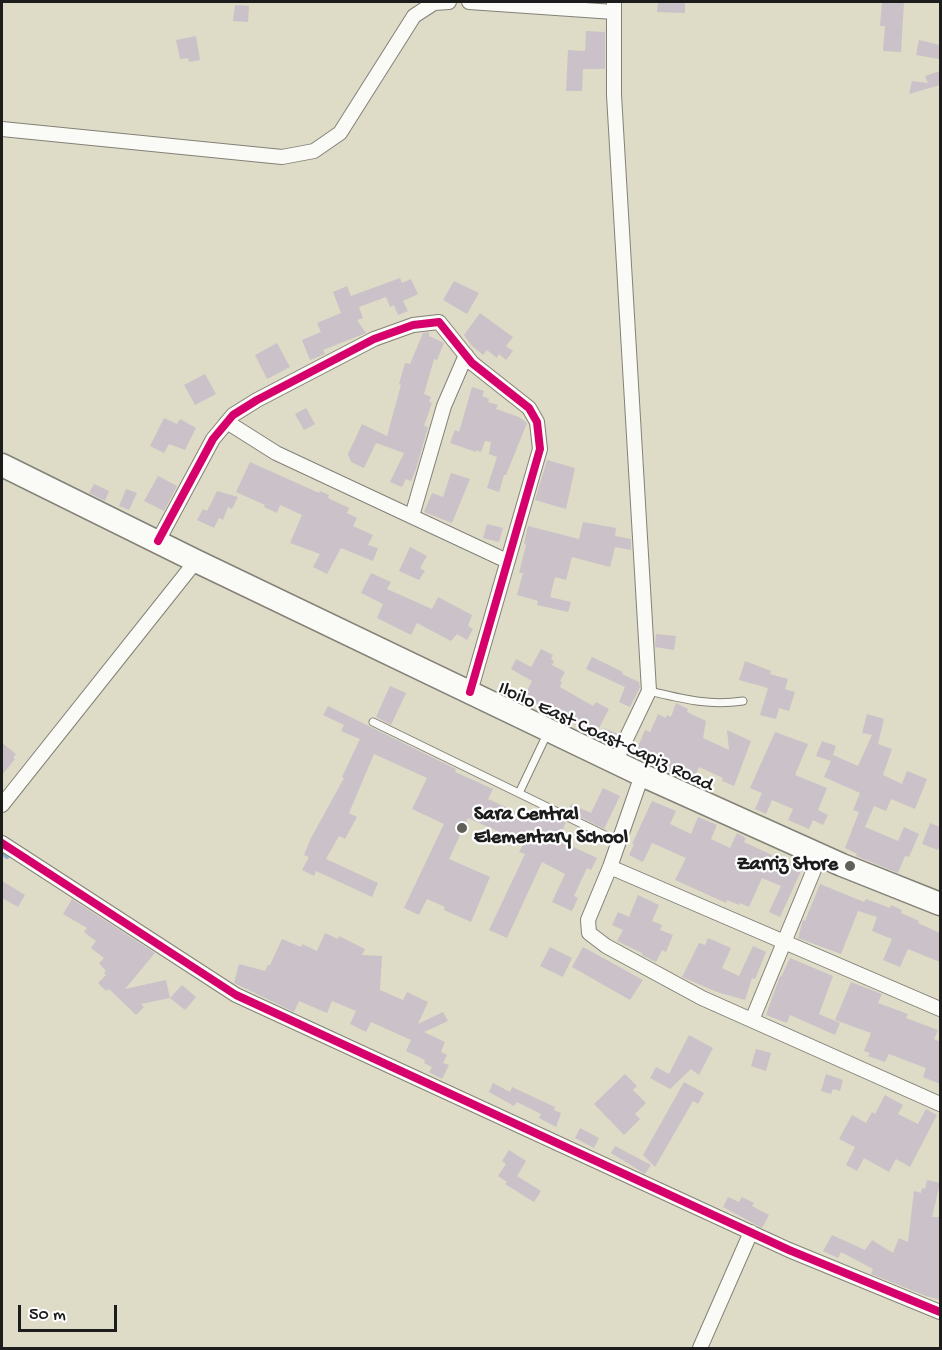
<!DOCTYPE html>
<style>
body{margin:0}
#map{position:relative;width:942px;height:1350px;overflow:hidden;background:#dedbc7;font-family:"Gochi Hand",sans-serif}
canvas{display:block}
.frame{position:absolute;inset:0;border:3px solid #1c1c1c;pointer-events:none}
.scale{position:absolute;left:18px;top:1305px;width:99px;height:27px;box-sizing:border-box;border:3px solid #1c1c1c;border-top:0;padding-left:8px;font-size:18px;line-height:21px;white-space:nowrap;color:#1c1c1c;-webkit-text-stroke:4px #fff;paint-order:stroke}
</style>
<div id="map">
<canvas width="942" height="1350"></canvas>
<div class="frame"></div>
<div class="scale">50 m</div>
</div>
<script>
const ctx = document.querySelector('canvas').getContext('2d');
ctx.lineJoin = 'round';
function strokePath(path, color, width, dash) {
  ctx.strokeStyle = color;
  ctx.lineWidth = width;
  ctx.lineCap = dash ? 'butt' : 'round';
  ctx.setLineDash(dash || []);
  ctx.stroke(path);
}
function paint(path, color) {
  ctx.fillStyle = color;
  ctx.fill(path, 'evenodd');
}
function drawText(font, color, halo, rows, align = 'center') {
  ctx.font = font + ' "Gochi Hand",sans-serif';
  ctx.lineWidth = 4.5;
  ctx.setLineDash([]);
  ctx.textBaseline = 'middle';
  ctx.strokeStyle = halo;
  ctx.fillStyle = color;
  for (const [text, x, y, turn = 0] of rows) {
    ctx.save();
    ctx.translate(x, y);
    ctx.rotate((+turn || 0) * Math.PI / 180);
    ctx.textAlign = isNaN(turn) ? turn : align;
    if (halo) ctx.strokeText(text, 0, 0);
    ctx.fillText(text, 0, 0);
    ctx.restore();
  }
}
strokePath(new Path2D(`
 M 2,853 L 7,857`), '#91b4d6', 4);
paint(new Path2D(`
 M 658,2 L 685,2 L 685,13 L 657,12 Z
 M 882,2 L 904,2 L 901,52 L 883,51 L 885,26 L 880,26 Z
 M 235,5 L 249,6 L 248,22 L 233,21 Z
 M 586,31 L 605,32 L 605,69 L 583,69 L 582,91 L 566,91 L 568,50 L 585,51 Z
 M 196,36 L 200,60 L 189,62 L 188,58 L 180,59 L 176,40 Z
 M 919,40 L 940,45 L 939,59 L 916,55 Z
 M 940,71 L 940,85 L 909,94 L 912,81 L 928,83 L 925,76 Z
 M 400,278 L 402,283 L 411,279 L 418,294 L 403,301 L 408,311 L 398,315 L 394,305 L 390,307 L 386,297 L 359,307 L 363,318 L 357,320 L 366,333 L 323,350 L 325,354 L 310,360 L 302,340 L 321,332 L 317,323 L 341,313 L 333,292 L 347,286 L 351,296 Z
 M 454,281 L 479,293 L 467,314 L 443,300 Z
 M 480,313 L 513,337 L 506,346 L 513,351 L 506,360 L 499,354 L 497,358 L 487,350 L 483,355 L 471,345 L 464,335 Z
 M 429,332 L 429,336 L 444,343 L 437,360 L 434,359 L 424,394 L 431,397 L 429,402 L 432,403 L 424,426 L 428,427 L 416,469 L 411,481 L 406,479 L 402,487 L 390,482 L 404,453 L 376,443 L 364,468 L 351,462 L 348,454 L 362,424 L 387,436 L 401,385 L 399,384 L 405,363 L 410,364 L 423,333 Z
 M 277,343 L 290,367 L 267,379 L 255,355 Z
 M 205,374 L 216,394 L 195,405 L 184,385 Z
 M 472,387 L 484,391 L 482,396 L 489,399 L 488,402 L 498,405 L 496,409 L 519,417 L 527,423 L 506,475 L 504,475 L 499,492 L 487,488 L 497,457 L 489,454 L 491,442 L 485,441 L 481,452 L 476,450 L 476,452 L 450,443 L 455,430 L 459,432 Z
 M 306,408 L 315,424 L 304,430 L 295,414 Z
 M 164,418 L 177,424 L 180,419 L 196,428 L 185,450 L 169,444 L 164,453 L 150,446 Z
 M 547,460 L 575,468 L 566,509 L 535,500 Z
 M 250,462 L 319,493 L 320,491 L 329,495 L 328,498 L 349,508 L 347,513 L 357,518 L 353,526 L 373,535 L 368,545 L 378,548 L 373,561 L 341,548 L 327,574 L 313,567 L 320,554 L 290,543 L 302,515 L 280,505 L 277,513 L 264,507 L 265,505 L 236,492 Z
 M 451,473 L 470,479 L 452,523 L 424,512 L 432,493 L 443,497 Z
 M 158,476 L 177,486 L 164,511 L 144,501 Z
 M 94,484 L 109,491 L 105,501 L 89,493 Z
 M 126,489 L 137,493 L 129,510 L 119,506 Z
 M 217,491 L 238,497 L 232,509 L 228,507 L 223,520 L 219,518 L 214,528 L 197,520 L 203,509 L 207,511 Z
 M 583,522 L 616,528 L 615,536 L 631,539 L 631,550 L 615,547 L 610,567 L 572,557 L 566,580 L 555,577 L 550,597 L 571,602 L 568,612 L 537,605 L 538,601 L 517,595 L 523,573 L 519,573 L 526,545 L 524,544 L 528,526 L 579,539 Z
 M 487,524 L 503,528 L 499,542 L 483,538 Z
 M 410,547 L 427,556 L 420,568 L 425,571 L 419,580 L 399,571 Z
 M 371,573 L 391,582 L 387,589 L 432,609 L 438,597 L 472,615 L 468,626 L 473,629 L 467,640 L 457,634 L 451,641 L 417,623 L 411,635 L 377,618 L 383,604 L 361,593 Z
 M 656,634 L 676,636 L 674,650 L 655,647 Z
 M 541,649 L 553,655 L 551,659 L 554,661 L 552,665 L 565,672 L 560,681 L 562,682 L 560,687 L 593,706 L 596,702 L 609,709 L 598,730 L 582,721 L 579,727 L 536,703 L 534,705 L 523,699 L 532,681 L 511,669 L 516,659 L 531,667 Z
 M 592,657 L 623,672 L 622,674 L 639,682 L 640,687 L 630,707 L 619,702 L 625,687 L 586,669 Z
 M 745,661 L 771,671 L 770,674 L 788,679 L 785,689 L 795,692 L 789,711 L 779,708 L 776,719 L 760,715 L 768,688 L 739,680 Z
 M 390,686 L 406,693 L 391,725 L 376,717 Z
 M 676,703 L 688,709 L 687,712 L 706,721 L 703,738 L 729,750 L 727,730 L 751,741 L 734,786 L 722,781 L 723,778 L 699,767 L 694,778 L 688,775 L 686,778 L 634,756 L 645,730 L 650,732 L 658,714 L 666,718 L 667,715 L 671,717 Z
 M 328,706 L 456,769 L 455,772 L 493,789 L 488,799 L 534,820 L 539,810 L 566,822 L 558,840 L 597,858 L 591,870 L 587,868 L 574,896 L 578,898 L 572,911 L 552,902 L 565,874 L 542,862 L 507,938 L 489,930 L 525,854 L 519,852 L 524,843 L 468,818 L 449,859 L 490,877 L 471,922 L 444,910 L 445,907 L 427,899 L 419,915 L 404,908 L 444,824 L 412,809 L 427,778 L 374,754 L 349,813 L 357,817 L 345,839 L 339,836 L 326,859 L 378,883 L 372,897 L 316,871 L 314,876 L 302,870 L 309,857 L 304,855 L 311,838 L 344,778 L 342,777 L 360,739 L 341,731 L 344,725 L 323,715 Z
 M 867,714 L 884,719 L 878,744 L 892,749 L 883,775 L 902,784 L 907,771 L 927,779 L 915,809 L 891,799 L 886,811 L 874,806 L 865,827 L 898,841 L 904,827 L 919,834 L 909,857 L 905,856 L 898,873 L 856,856 L 857,854 L 845,848 L 859,812 L 853,810 L 860,793 L 824,777 L 831,761 L 816,756 L 822,741 L 836,746 L 831,760 L 833,755 L 858,766 L 872,735 L 862,733 Z
 M 604,728 L 618,734 L 613,746 L 599,739 Z
 M 775,732 L 808,744 L 795,775 L 827,788 L 818,810 L 828,815 L 823,825 L 813,820 L 809,829 L 788,820 L 793,809 L 772,800 L 766,814 L 755,809 L 762,793 L 750,788 Z
 M 2,743 L 16,754 L 13,758 L 15,759 L 2,775 Z
 M 603,788 L 620,796 L 604,829 L 568,811 L 571,804 L 591,813 Z
 M 652,801 L 676,811 L 670,824 L 691,834 L 698,817 L 717,825 L 711,839 L 730,848 L 737,833 L 746,838 L 744,842 L 772,855 L 771,857 L 802,869 L 780,917 L 769,912 L 781,886 L 762,878 L 749,907 L 740,903 L 739,905 L 727,900 L 726,903 L 675,880 L 686,858 L 659,846 L 652,843 L 643,862 L 629,855 L 634,844 L 632,844 Z
 M 930,823 L 940,827 L 940,844 L 938,850 L 922,844 Z
 M 2,881 L 25,895 L 18,907 L 2,898 Z
 M 820,884 L 864,902 L 866,899 L 890,908 L 891,905 L 902,910 L 901,913 L 919,921 L 918,923 L 940,933 L 940,962 L 908,949 L 900,967 L 883,960 L 892,939 L 872,931 L 877,917 L 858,911 L 841,954 L 798,938 L 803,920 L 805,921 Z
 M 638,895 L 659,905 L 652,921 L 662,925 L 660,930 L 673,935 L 666,952 L 662,950 L 656,962 L 642,955 L 642,953 L 617,941 L 623,930 L 612,925 L 618,912 L 629,917 Z
 M 72,899 L 155,953 L 125,989 L 166,980 L 170,998 L 141,1004 L 144,1007 L 136,1015 L 109,989 L 106,991 L 98,983 L 106,975 L 104,973 L 106,971 L 99,963 L 104,958 L 91,948 L 96,941 L 84,932 L 87,928 L 63,914 Z
 M 325,933 L 338,939 L 339,936 L 365,949 L 362,955 L 382,956 L 380,990 L 403,1000 L 407,992 L 428,1002 L 418,1024 L 443,1012 L 448,1021 L 424,1032 L 445,1042 L 441,1052 L 447,1055 L 443,1063 L 449,1065 L 442,1079 L 429,1072 L 432,1067 L 424,1063 L 425,1060 L 406,1051 L 411,1040 L 371,1022 L 366,1032 L 350,1024 L 356,1011 L 332,1001 L 327,1013 L 299,1001 L 294,1012 L 234,983 L 239,964 L 265,971 L 268,965 L 270,965 L 282,939 L 301,947 L 302,944 L 317,951 Z
 M 708,938 L 731,948 L 722,968 L 739,976 L 753,946 L 766,952 L 755,979 L 752,978 L 745,1000 L 717,992 L 682,977 L 699,943 L 705,945 Z
 M 550,947 L 572,958 L 563,977 L 540,966 Z
 M 583,947 L 643,980 L 630,1000 L 572,967 Z
 M 790,958 L 833,976 L 819,1014 L 840,1023 L 835,1035 L 790,1015 L 787,1023 L 766,1015 L 780,976 L 781,977 Z
 M 851,982 L 882,994 L 878,1003 L 908,1014 L 906,1018 L 938,1030 L 934,1039 L 940,1042 L 940,1084 L 923,1077 L 926,1068 L 889,1054 L 885,1062 L 868,1056 L 870,1053 L 864,1051 L 871,1033 L 835,1020 Z
 M 182,985 L 196,997 L 185,1010 L 170,998 Z
 M 689,1035 L 713,1048 L 699,1075 L 691,1069 L 670,1089 L 650,1078 L 656,1067 L 669,1074 Z
 M 756,1049 L 771,1053 L 766,1071 L 751,1066 Z
 M 625,1074 L 637,1086 L 633,1090 L 646,1103 L 635,1114 L 640,1119 L 624,1135 L 594,1104 Z
 M 826,1074 L 843,1080 L 840,1091 L 833,1089 L 831,1094 L 821,1091 Z
 M 684,1082 L 704,1093 L 698,1104 L 693,1101 L 655,1167 L 643,1155 Z
 M 493,1083 L 510,1092 L 512,1087 L 555,1107 L 554,1110 L 561,1113 L 556,1127 L 539,1118 L 541,1114 L 517,1102 L 514,1106 L 489,1092 Z
 M 885,1095 L 903,1105 L 898,1114 L 918,1124 L 926,1109 L 937,1115 L 910,1167 L 896,1159 L 889,1172 L 864,1158 L 857,1171 L 846,1165 L 855,1147 L 839,1139 L 852,1115 L 866,1123 L 872,1112 L 875,1114 Z
 M 580,1128 L 599,1138 L 594,1148 L 575,1138 Z
 M 615,1146 L 651,1165 L 645,1174 L 611,1153 Z
 M 509,1150 L 526,1161 L 517,1176 L 541,1191 L 534,1202 L 505,1184 L 507,1182 L 498,1176 L 506,1164 L 502,1161 Z
 M 927,1180 L 940,1183 L 932,1217 L 940,1217 L 940,1300 L 926,1296 L 871,1274 L 873,1269 L 841,1252 L 838,1258 L 823,1251 L 832,1235 L 865,1250 L 872,1240 L 893,1253 L 899,1238 L 908,1242 L 914,1191 L 921,1193 L 922,1188 L 925,1189 Z
 M 728,1197 L 739,1202 L 742,1197 L 754,1203 L 752,1206 L 769,1215 L 762,1228 L 723,1207 Z`), '#cac2c8');
const lane = new Path2D(`
 M 649,691 C 683,699 708,706 743,701
 M 373,722 L 619,842
 M 519,793 L 548,732`);
const street = new Path2D(`
 M 469,2 L 614,12
 M 614,2 L 614,95 L 649,691 L 615,762
 M 2,129 L 282,157 L 314,151 L 340,133 L 414,16 L 434,3 L 449,2
 M 227,422 L 276,453 L 507,561
 M 412,516 L 444,406 L 466,355
 M 158,541 L 213,439 L 233,415 L 257,400 L 374,339 L 413,325 L 439,322 L 472,363 L 529,408 L 537,422 L 540,449 L 470,692
 M 642,775 L 610,867 L 588,920 L 589,933 L 606,946 L 702,998 L 940,1104
 M 2,805 L 196,561
 M 2,843 L 236,995 L 789,1250 L 940,1312
 M 610,867 L 940,1009
 M 752,1020 L 820,855
 M 700,1348 L 751,1232`);
const primary = new Path2D(`
 M 2,465 L 196,561 L 642,775 L 842,865 L 940,904`);
strokePath(lane, '#838177', 9);
strokePath(street, '#838177', 16);
strokePath(primary, '#838177', 25);
strokePath(lane, '#fafaf7', 7);
strokePath(street, '#fafaf7', 14);
strokePath(primary, '#fafaf7', 22);
strokePath(new Path2D(`
 M 158,541 L 213,439 L 233,415 L 257,400 L 374,339 L 413,325 L 439,322 L 472,363 L 529,408 L 537,422 L 540,449 L 470,692
 M 2,843 L 236,995 L 789,1250 L 940,1312`), '#d6006c', 8);
for (const [x, y, r, color] of [
 [462,828,6,"#605f58"],
 [850,866,6,"#605f58"]
]) {
  const dot = new Path2D();
  dot.arc(x, y, r, 0, 2 * Math.PI);
  ctx.fillStyle = color;
  ctx.fill(dot);
  strokePath(dot, '#fff', 2);
}
drawText('20px', '#1c1c1c', '#fff', [
 ["Iloilo East Coast-Capiz Road",605,738,25]
]);
drawText('bold 20px', '#1c1c1c', '#fff', [
 ["Sara Central",474,816],
 ["Elementary School",474,839],
 ["Zarriz Store",838,866,"right"]
], 'left');
</script>
